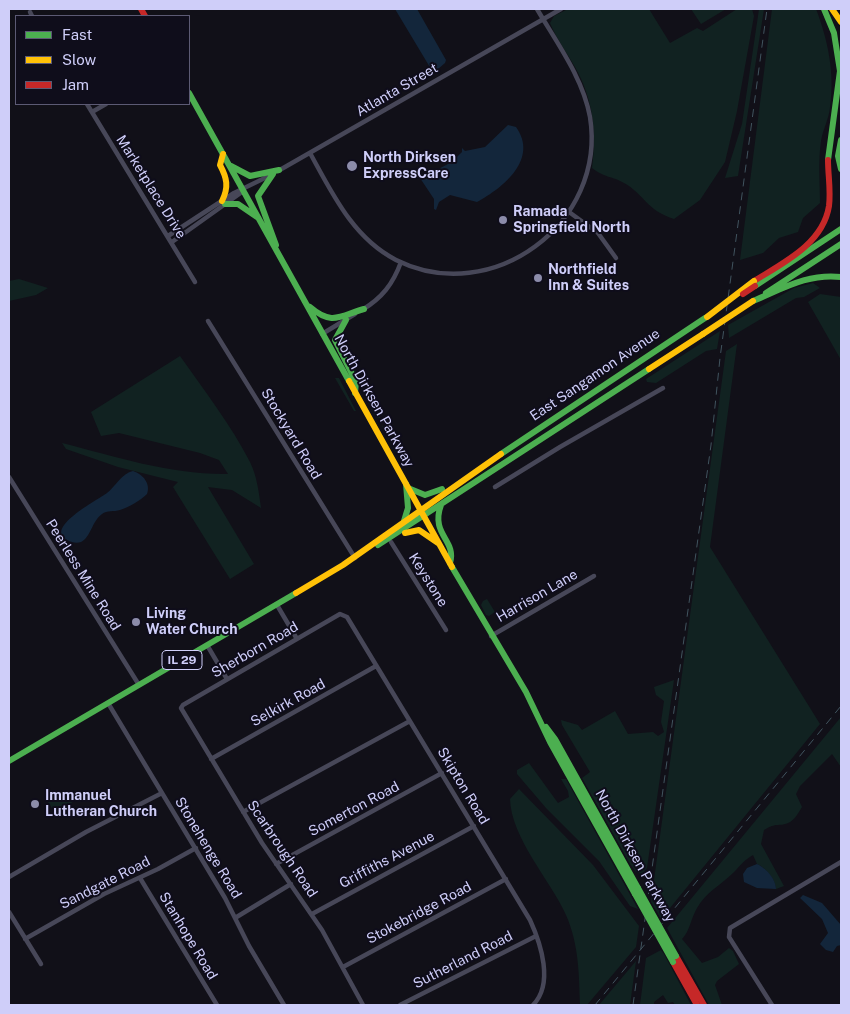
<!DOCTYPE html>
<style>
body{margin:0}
#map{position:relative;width:850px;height:1014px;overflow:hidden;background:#111018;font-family:"Public Sans",sans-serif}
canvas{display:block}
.frame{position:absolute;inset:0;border:10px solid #cfcef9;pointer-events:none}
.legend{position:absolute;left:15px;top:15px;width:175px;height:90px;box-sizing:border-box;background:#0f0d1b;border:1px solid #5c5a74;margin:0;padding:6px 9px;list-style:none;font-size:15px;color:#cfcef9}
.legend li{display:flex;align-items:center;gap:10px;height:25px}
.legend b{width:25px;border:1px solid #5c5a74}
</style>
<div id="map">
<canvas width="850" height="1014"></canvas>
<div class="frame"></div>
<ul class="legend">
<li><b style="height:6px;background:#4caf50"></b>Fast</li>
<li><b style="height:6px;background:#ffc107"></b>Slow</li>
<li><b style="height:6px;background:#c62828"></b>Jam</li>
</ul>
</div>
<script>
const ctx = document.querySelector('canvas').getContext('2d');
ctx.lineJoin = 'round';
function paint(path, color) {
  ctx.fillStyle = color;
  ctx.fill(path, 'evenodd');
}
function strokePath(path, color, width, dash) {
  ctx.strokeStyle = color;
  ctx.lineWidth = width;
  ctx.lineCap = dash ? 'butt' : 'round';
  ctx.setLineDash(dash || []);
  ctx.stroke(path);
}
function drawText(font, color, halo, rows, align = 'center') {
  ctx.font = font + ' "Public Sans",sans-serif';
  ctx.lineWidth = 4;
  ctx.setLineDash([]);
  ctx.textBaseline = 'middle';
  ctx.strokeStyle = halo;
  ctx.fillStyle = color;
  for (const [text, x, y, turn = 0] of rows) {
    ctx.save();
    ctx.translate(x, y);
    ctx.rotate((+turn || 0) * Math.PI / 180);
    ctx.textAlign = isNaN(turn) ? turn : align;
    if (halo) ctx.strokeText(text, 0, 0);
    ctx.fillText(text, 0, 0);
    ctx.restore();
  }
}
paint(new Path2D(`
 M 568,9 L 649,9 L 670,43 L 697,28 L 703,31 L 737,9 L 752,9 L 754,16 L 737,111 L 725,162 L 700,200 L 674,219 C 646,210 644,194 624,183 C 612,176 605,178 592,168 C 597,132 593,99 575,67 C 567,53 556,38 550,23 L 554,16 Z
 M 691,9 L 726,9 L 701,24 Z
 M 759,9 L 764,9 L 738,176 L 725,178 L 742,124 Z
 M 772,9 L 816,9 C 828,40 835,74 830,107 C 829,119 823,129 821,141 C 818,161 820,183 820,203 L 803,218 L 798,232 L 779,238 L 763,253 L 740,260 Z
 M 19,279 L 48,288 L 36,295 L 9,301 L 9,281 Z
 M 813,283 L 820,288 L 804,297 L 796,298 L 729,338 L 728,325 L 794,288 Z
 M 820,294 L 841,297 L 841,360 L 808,302 Z
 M 720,331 L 717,349 L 706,351 L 656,383 L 647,382 L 646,379 Z
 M 338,339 L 380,415 L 380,418 L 376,418 L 338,344 Z
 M 737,344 L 710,547 L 820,724 L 661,919 L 651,902 L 726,351 Z
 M 180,356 C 204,390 231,425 250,462 C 257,476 259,493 261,508 L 232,490 L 208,487 L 254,564 L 230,579 L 173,487 L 178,482 L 118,467 L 66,449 L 62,443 C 117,457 172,475 228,474 L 219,460 L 200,453 L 119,433 L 101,436 L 91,412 Z
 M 335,378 L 339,378 L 356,411 L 354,411 Z
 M 382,426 L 386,426 L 400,452 L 395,452 Z
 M 487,599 L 495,612 L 489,616 L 486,615 L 481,605 L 483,601 Z
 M 674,680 L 647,868 L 642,874 L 636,872 L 630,864 L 582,778 L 590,772 L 562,725 L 561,720 L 578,725 L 582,730 L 615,711 L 628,734 L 653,732 L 658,736 L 664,732 L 661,722 L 664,701 L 656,695 L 654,687 Z
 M 841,717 L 841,767 L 832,754 L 800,786 L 796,794 L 802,807 C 799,812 794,821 788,823 C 778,827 777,822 764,830 L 761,844 L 784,886 L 776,889 C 776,880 765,867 757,864 L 753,855 C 744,860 740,866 733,873 C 721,885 706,892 697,908 C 691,918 690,931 682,939 L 702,963 L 718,957 L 729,948 L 733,951 L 739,964 L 717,981 L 715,985 L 722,1005 L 709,1005 L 667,928 Z
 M 529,763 L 558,803 L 569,797 L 568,791 L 561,779 L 566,779 L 638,909 L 630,906 L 599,861 L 546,808 L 517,774 L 517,770 Z
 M 519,789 L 593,865 L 639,926 L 636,947 L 587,1005 L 580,1005 C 579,974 579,945 566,915 C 551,881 511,838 510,799 Z
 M 66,792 L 72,803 L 55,813 L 48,802 Z
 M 661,950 L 664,954 L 691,1005 L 675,1005 L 673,1002 L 668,1003 L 663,995 L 654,1002 L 654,1005 L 640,1005 L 646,958 Z
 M 636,961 L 630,1005 L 599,1005 Z`), '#112221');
paint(new Path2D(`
 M 395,9 L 417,9 L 446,60 L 445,63 L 438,69 L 431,69 Z
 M 508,125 L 516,127 C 539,159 503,188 477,202 L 450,195 L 439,202 L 436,210 L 434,209 L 434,199 L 418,175 C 436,171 449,166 462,152 L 462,148 L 465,151 L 485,147 Z
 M 133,471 C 143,474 151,484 147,494 C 140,501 129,507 120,510 C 114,512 107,510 102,514 C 92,521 91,537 81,542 C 78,543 73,543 69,541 C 41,529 98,500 107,493 C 115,487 122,473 133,471 Z
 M 757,864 C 766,868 776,879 776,889 L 757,888 L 744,882 L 743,874 L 747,868 Z
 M 803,895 L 822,903 L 841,925 L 841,945 L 837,946 L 833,952 L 826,950 L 820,944 L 828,933 L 822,919 L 800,898 Z`), '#13263b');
strokePath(new Path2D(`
 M 30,12 L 32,16
 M 87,104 L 195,282
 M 92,112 L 106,104
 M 310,153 C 332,193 353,238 396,260 C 492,308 607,223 590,117 C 583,78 557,43 537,9
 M 278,171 L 561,9
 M 569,212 L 598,233 L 616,258
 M 168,236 L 234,193 L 271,175
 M 172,242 L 242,192
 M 362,310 C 382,298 393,284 401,262
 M 208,321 L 355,558
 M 322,334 L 355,314
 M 9,477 L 139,685
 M 495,487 L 560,447 L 663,388
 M 391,542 L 446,630
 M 277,605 L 297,639
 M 491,636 L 594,576
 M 207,645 L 227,679
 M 108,703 L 225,898 L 249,946 L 284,1005
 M 211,759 L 376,666
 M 243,812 L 410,721
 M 276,864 L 442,773
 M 9,877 L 86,832 L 162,793
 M 140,878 L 217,1005
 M 9,912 L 41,964
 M 312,914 L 474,826
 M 235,918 L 291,884
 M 25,939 L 104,894 L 158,869 L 196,848
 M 343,967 L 506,879
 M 363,1005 L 322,930 L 262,843 L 181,708 L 183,705 L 340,614 L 347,617 L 530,920 C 541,944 554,984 533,1005
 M 400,1005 L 536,936
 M 772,1005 L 729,937 L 730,928 L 841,862`), '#474758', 4.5);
strokePath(new Path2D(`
 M 824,9 L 834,33 L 840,71 L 828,160
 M 189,93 L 349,381
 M 841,140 L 838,156 L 841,169
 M 231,166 L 250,176 L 279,170
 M 273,174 L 258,196 L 276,245
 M 225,204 L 238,204 L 257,217
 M 755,286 L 841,229
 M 766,293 L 841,244
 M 753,301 C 782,289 808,273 841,277
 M 310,307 C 332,326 340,316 364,309
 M 346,320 L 335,340 L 356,382 L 355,393
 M 501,454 L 705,318
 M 408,488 L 425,495 L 442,489
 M 441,505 C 430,535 457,540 450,563
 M 404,521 L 408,508 L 406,484
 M 378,545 L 649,369
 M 452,567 L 526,692 L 550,742 L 635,894
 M 546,727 L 555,739 L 638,888
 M 9,761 L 296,593`), '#4caf50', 6);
strokePath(new Path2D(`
 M 832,9 L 841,22
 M 222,201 C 229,187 227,178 220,165 L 223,154
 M 649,369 L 703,334
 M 349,381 L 452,567
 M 405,533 L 419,530 L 438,543
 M 296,593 L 343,565 L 501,454`), '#ffc107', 6);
strokePath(new Path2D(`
 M 141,9 L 145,16
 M 754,281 C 783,263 823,244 829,206 C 831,191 828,175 828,160
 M 676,956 L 704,1005
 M 673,962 L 697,1005`), '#c62828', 6);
strokePath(new Path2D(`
 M 595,1005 L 841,706
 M 633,1005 L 711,445 L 720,358 L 767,9`), '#41545f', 1, [8, 6]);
strokePath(new Path2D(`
 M 638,888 L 676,956
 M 635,894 L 673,962`), '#4caf50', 6);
strokePath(new Path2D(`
 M 707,317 L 754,281
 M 703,334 L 753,301`), '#ffc107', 6);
strokePath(new Path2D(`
 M 743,294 L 755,286`), '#c62828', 6);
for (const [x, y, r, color] of [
 [352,166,6,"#8c8caa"],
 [503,220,5,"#8c8caa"],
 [538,278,5,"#8c8caa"],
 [136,622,5,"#8c8caa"],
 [35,804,5,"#8c8caa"]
]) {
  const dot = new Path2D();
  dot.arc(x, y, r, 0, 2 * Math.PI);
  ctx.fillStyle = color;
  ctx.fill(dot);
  strokePath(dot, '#0f0d1b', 2);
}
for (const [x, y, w] of [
 [182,660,40]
]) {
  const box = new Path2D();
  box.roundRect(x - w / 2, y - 9.5, w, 19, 4);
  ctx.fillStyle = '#0f0d1b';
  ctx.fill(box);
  strokePath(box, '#cfcef9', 1);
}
drawText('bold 12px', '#cfcef9', null, [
 ["IL 29",182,660]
]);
drawText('14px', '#cfcef9', '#0f0d1b', [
 ["Atlanta Street",397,90,-30],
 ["Marketplace Drive",151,187,58],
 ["East Sangamon Avenue",595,375,-34],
 ["North Dirksen Parkway",374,401,61],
 ["Stockyard Road",291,434,59],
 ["Peerless Mine Road",83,575,58],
 ["Keystone",428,580,58],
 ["Harrison Lane",537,596,-30],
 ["Sherborn Road",255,650,-30],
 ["Selkirk Road",288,703,-29],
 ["Skipton Road",463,786,59],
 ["Somerton Road",354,809,-28],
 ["Stonehenge Road",208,848,59],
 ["Scarbrough Road",282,849,56],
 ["North Dirksen Parkway",635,856,61],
 ["Griffiths Avenue",387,860,-28],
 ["Sandgate Road",105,883,-27],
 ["Stokebridge Road",419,913,-28],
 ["Stanhope Road",188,936,59],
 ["Sutherland Road",463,960,-27]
]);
drawText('bold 14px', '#cfcef9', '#0f0d1b', [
 ["North Dirksen",363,158],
 ["ExpressCare",363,174],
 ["Ramada",513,212],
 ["Springfield North",513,228],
 ["Northfield",548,270],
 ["Inn & Suites",548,286],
 ["Living",146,614],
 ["Water Church",146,630],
 ["Immanuel",45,796],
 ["Lutheran Church",45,812]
], 'left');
</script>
